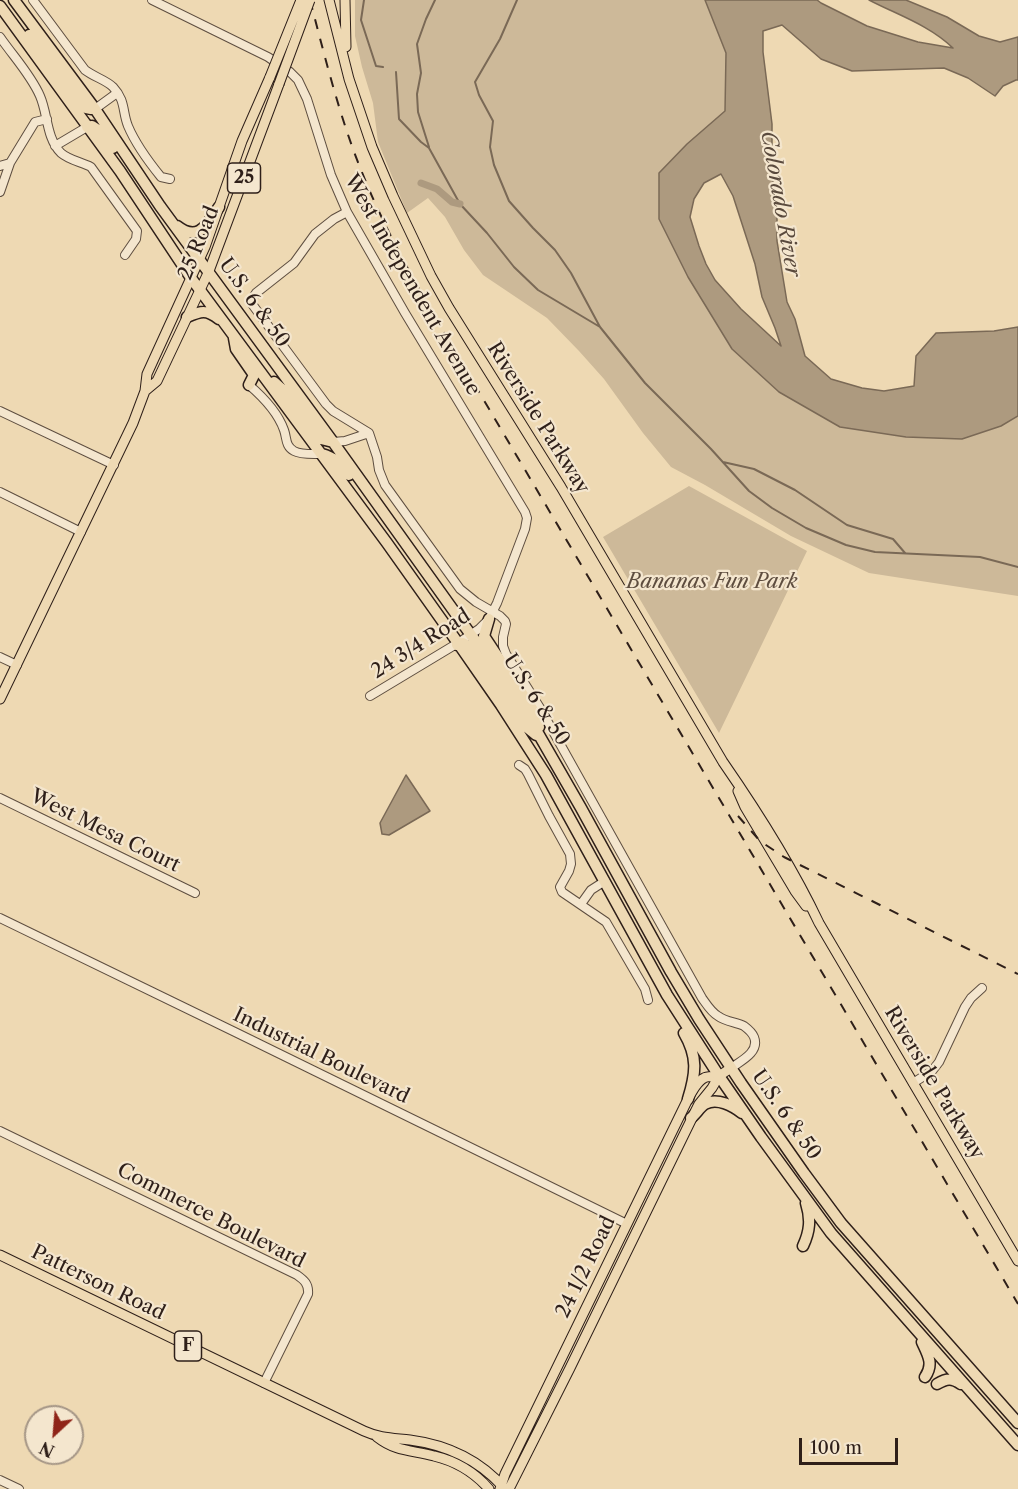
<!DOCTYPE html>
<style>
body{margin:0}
#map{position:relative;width:1018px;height:1489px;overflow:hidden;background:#eed9b3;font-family:"Libre Caslon Text",serif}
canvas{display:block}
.north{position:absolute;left:24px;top:1405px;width:60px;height:60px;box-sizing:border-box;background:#f4e6ce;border:2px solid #a59686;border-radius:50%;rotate:206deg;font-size:16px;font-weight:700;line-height:24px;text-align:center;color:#2e1f19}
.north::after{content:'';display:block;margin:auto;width:21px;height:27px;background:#8f2418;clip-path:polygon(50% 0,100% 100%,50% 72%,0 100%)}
.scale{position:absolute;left:799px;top:1438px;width:99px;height:27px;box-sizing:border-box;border:3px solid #2e1f19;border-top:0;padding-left:8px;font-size:18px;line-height:21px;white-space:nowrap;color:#2e1f19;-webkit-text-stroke:4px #f4e6ce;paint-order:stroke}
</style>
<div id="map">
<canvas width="1018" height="1489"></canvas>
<div class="north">N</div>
<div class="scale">100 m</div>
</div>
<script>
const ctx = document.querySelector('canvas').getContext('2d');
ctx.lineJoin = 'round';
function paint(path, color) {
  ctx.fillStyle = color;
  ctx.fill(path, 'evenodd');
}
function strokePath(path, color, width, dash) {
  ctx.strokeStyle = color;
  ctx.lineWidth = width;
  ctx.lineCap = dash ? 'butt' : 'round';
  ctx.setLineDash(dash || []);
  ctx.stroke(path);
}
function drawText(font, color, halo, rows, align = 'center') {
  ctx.font = font + ' "Libre Caslon Text",serif';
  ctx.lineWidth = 4.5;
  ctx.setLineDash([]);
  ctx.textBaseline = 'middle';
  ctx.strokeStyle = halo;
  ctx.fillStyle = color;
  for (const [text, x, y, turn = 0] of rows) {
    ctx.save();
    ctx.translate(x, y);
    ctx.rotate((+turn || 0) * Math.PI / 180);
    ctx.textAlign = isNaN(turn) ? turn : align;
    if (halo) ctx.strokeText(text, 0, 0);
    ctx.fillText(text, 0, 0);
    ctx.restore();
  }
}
paint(new Path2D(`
 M 355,0 L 705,0 L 726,53 L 725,111 L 659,219 L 779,392 L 1001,426 L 1018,416 L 1018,596 L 869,573 L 791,536 L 705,485 L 671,467 L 643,433 L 604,379 L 579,351 L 547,318 L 483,275 L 464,250 L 445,217 L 428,198 L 407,213 L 378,142 L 373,103 L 362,67 L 355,36 Z
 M 689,486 L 807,551 L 719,733 L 603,537 Z`), '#cdb999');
const water = new Path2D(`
 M 705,0 L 817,0 L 821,3 L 867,26 L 918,42 L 953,48 C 929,25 898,15 869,0 L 906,0 L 947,17 L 979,36 L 1000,42 L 1018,37 L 1018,80 L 1016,80 L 1003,86 L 995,96 L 968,78 L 944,68 L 852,71 L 821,59 L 782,25 L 763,31 L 763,52 L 772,124 L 772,172 L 777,212 L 777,241 L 787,302 L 795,319 L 805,356 L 831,379 L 862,388 L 884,391 L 914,386 L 916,356 L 936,333 L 994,331 L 1018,327 L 1018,416 L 1001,426 L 962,439 L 906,437 L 840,427 L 779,392 L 732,349 L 688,277 L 659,219 L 659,173 L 687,144 L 725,111 L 726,53 ZM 721,174 L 733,196 L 755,264 L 762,297 L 775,328 L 781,346 L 741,309 L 715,280 L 706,264 L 699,246 L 690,217 L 694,199 L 704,183 Z
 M 406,775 L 430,811 L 389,835 L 382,834 L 380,823 Z`);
paint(water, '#ad9a7f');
strokePath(water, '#7a6956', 1.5);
strokePath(new Path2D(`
 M 364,0 L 361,20 L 376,66 L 383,67
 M 517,0 L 500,39 L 475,82 L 479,95 L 493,121 L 490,147 L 494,165 L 509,201 L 533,228 L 555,250 L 571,273 L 600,327
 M 396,72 L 399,119 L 421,142 L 429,148 L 460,204 L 487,233 L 514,267 L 538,290 L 600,327 L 645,383 L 711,449 L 749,491 L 772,508 L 806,528 L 846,545 L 875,552 L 980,557 L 1018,567
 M 429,147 L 418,112 L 417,94 L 421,73 L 417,44 L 426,19 L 435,0
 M 723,462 L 754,469 L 795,490 L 847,525 L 893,539 L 905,553`), '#7a6956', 2);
strokePath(new Path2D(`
 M 421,183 L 437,189 L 452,202 L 460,204`), '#ad9a7f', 7);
const minor = new Path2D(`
 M 33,0 L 85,70 C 94,77 106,80 113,87 C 126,101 122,111 128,126 C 136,145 148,161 161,177 L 170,179
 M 152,0 L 268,57 L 290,72 L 298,80 L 307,99 L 331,175 L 347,212 L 405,313 L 525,512 L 527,518 L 525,529 L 497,603 L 489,619 L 479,629 L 458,643 L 370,696
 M 0,37 C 13,56 31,75 40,96 C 48,114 46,138 61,153 C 69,160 81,162 91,167 L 137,231 L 136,239 L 125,255
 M 95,109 L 117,93
 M 55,146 L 87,127
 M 0,166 L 10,163 L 35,122 L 47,119
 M 0,192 L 10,163
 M 347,212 L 334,219 L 315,234 L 294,263 L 256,293 L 252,299 L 252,304 L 326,404 L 333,411 L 369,433 L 377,457 L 379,470 L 385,485 L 460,589 L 476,602 L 500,616 L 505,621 L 506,624 L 503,637 L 503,646 L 506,654 L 540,708 L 702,998 C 707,1005 711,1012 718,1016 C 726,1022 736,1022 744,1026 C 748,1029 752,1032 754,1037 C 760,1052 741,1061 731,1068
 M 249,385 C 263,397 278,413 284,430 C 287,438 285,446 294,451 C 301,455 313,454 322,454
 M 0,411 L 114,465
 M 333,442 L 345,441 L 369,433
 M 0,492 L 81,532
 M 0,657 L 17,665
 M 519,765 L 525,769 L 528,774 L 549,816 L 570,854 L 571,864 L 569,871 L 560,887 L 562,892 L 606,922 L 645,989 L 648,1000
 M 0,798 L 195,893
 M 581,904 L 591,890 L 605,881
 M 0,918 L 237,1033 L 627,1224
 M 913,1083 L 932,1071 L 939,1062 L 965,1007 L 971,998 L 982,988
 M 0,1131 L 297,1275 C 304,1280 309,1284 308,1294 L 264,1383
 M 0,1480 L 19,1489`);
const major = new Path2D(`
 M 329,0 L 349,79 L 372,147 L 393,196 L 431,276 L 449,308 L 561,487 L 723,762 C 759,814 792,866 819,923 L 1018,1261
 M 345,0 L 346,47
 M 145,391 L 157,381 L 209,271 L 279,84
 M 0,699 L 133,423 L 145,391 L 147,374 L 205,247 L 242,141 L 270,77
 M 738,791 L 745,807 L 795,891 L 806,906
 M 0,1255 L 364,1431 C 379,1438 394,1438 410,1440 C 448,1445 480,1460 505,1489
 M 377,1437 C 396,1452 412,1450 434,1456 C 455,1461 475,1473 489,1489
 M 500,1489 L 505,1474 L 686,1103 C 690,1095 696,1082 704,1078 C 707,1076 714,1077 719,1076
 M 509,1489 L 570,1368 L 694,1114 L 699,1104 L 712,1088 L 719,1076 L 731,1068`);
const highway = new Path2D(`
 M 14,0 L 95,109 L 160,206 L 333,442 L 471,635 L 480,646 L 531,721 L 581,808 L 671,972 L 699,1019 L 741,1083 L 804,1173 L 841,1223 L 1018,1423
 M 0,6 L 120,171 L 191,278 L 387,543 L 458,643 L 501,705 L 546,775 L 667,995 L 719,1076 L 761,1137 L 831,1233 L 1018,1445
 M 29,35 L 75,99 L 86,108 L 91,109
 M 87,127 L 92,126 L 98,130 L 113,148
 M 177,226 C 199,243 207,224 219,207
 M 187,317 C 201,311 206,309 219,319
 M 234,338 L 236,349 L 254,375 L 249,385
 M 274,382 L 284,391 L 321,439 L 333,442
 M 322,454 C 336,458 340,464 349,475
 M 489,619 L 484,636 L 535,713 L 539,727
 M 457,645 L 463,643 L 472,648 L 525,726 L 536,735
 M 684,1033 C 698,1057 696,1073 688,1099
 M 691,1118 C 696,1114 700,1107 705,1104 C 717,1097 733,1106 742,1113
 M 803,1246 C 810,1231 811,1219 806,1203
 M 922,1342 C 928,1355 934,1364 925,1377
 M 937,1384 C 947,1378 952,1378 961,1384`);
strokePath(minor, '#5e4e40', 10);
strokePath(major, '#2e1f19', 11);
strokePath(highway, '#2e1f19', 13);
strokePath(minor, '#f4e6ce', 8);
strokePath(major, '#eed9b3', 9);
strokePath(highway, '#eed9b3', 10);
strokePath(new Path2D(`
 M 310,0 C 325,57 339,115 361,170 C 392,248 437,320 479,392 L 1018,1304
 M 738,816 L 760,841 L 784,857 L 1018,974`), '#2e1f19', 2, [10, 10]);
const majorBridge = new Path2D(`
 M 270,77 L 301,0
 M 279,84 L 310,0`);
strokePath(majorBridge, '#2e1f19', 11, []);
strokePath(majorBridge, '#eed9b3', 9);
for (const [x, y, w] of [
 [244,178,33],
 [188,1346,27]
]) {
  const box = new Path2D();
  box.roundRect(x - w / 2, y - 15, w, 30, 4.5);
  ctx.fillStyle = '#f4e6ce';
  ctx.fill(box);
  strokePath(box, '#2e1f19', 1.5);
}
drawText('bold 18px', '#2e1f19', null, [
 ["25",244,178],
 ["F",188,1346]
]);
drawText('20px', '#2e1f19', '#f4e6ce', [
 ["25 Road",199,243,-68],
 ["West Independent Avenue",412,285,60],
 ["U.S. 6 & 50",254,303,54],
 ["Riverside Parkway",538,418,58],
 ["24 3/4 Road",421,644,-32],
 ["U.S. 6 & 50",536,700,57],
 ["West Mesa Court",105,831,26],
 ["Industrial Boulevard",321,1056,26],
 ["Riverside Parkway",934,1083,59],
 ["U.S. 6 & 50",786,1115,55],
 ["Commerce Boulevard",211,1216,27],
 ["24 1/2 Road",586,1267,-64],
 ["Patterson Road",98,1283,26]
]);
drawText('italic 20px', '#5e4d3f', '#f4e6ce', [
 ["Bananas Fun Park",712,582]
]);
drawText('italic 21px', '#5a4a3d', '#f4e6ce', [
 ["Colorado River",780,204,80]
]);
</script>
